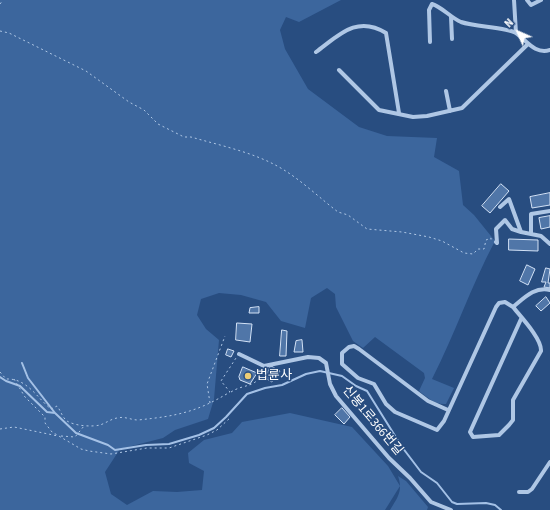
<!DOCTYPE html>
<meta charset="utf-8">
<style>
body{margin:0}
#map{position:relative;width:550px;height:510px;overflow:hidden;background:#284d80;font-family:"Source Sans 3",sans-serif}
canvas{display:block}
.north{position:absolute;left:498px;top:12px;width:40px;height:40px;-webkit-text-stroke:3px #284d80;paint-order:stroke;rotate:315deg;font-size:11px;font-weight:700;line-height:16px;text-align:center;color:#fff}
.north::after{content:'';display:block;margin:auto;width:14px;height:18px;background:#fff;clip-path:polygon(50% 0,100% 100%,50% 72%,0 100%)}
</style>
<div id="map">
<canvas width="550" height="510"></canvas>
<div class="north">N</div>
</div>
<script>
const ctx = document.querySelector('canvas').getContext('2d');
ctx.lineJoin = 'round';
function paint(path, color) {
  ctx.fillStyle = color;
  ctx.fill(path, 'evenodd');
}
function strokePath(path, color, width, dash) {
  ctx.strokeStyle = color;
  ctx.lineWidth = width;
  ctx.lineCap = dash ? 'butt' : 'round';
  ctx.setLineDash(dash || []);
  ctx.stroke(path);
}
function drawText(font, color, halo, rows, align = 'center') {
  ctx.font = font + ' "Source Sans 3","Noto Sans KR",sans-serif';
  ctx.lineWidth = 3;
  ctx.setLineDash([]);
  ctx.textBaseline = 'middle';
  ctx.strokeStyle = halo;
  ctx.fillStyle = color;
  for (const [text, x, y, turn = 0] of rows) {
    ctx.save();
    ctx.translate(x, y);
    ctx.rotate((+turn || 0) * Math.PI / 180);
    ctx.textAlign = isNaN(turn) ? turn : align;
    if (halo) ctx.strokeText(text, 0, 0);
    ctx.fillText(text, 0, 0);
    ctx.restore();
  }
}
paint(new Path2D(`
 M 0,0 L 341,0 L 299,22 L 286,17 L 280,30 L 285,49 L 308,89 L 359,127 L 387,136 L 437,138 L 434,157 L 459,171 L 463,205 L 474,215 L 495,241 C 471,286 455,334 432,379 L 454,388 L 446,404 C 435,405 427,397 419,391 L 425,378 L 424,373 L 375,337 L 363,348 L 353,341 L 336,307 L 335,294 L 327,288 L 311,298 L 305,328 L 281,321 L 266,302 L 241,295 L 219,293 L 201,299 L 197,315 L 206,329 L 219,340 L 214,399 L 208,419 L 175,430 L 163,438 L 120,449 L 105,472 L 111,494 L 127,505 L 153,491 L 177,492 L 202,490 L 204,471 L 189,463 L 188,453 L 204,440 L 232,433 L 242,422 L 290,413 L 352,427 L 388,466 L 400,486 L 385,510 L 0,510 Z
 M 398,476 L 406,481 L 428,507 L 427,510 L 390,510 C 398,497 403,491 398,476 Z`), '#3c669d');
strokePath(new Path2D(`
 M 22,363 L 28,378 L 55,413
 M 0,377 L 6,381 L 20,386 L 47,412 L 55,413 L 76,433 L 108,445 L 115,450 L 146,445 L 169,444 L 199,435 L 214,428 L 226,417 L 247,394 L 265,388 L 282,385 L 306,374 L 320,371 L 342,376 L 356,386 L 367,391 L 402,447 L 421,472 L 437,483 L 452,502 L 457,504 L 486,503 L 495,505 L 501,510`), '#a4c1e6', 2);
const building = new Path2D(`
 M 501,184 L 509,191 L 490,213 L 482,206 Z
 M 550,193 L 550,205 L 532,208 L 530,197 Z
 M 550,216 L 550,227 L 541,229 L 539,218 Z
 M 509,239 L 538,240 L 538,251 L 509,250 Z
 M 527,265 L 535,269 L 528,285 L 520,281 Z
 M 546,268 L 550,269 L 548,283 L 550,283 L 550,288 L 544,287 L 546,282 L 542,282 Z
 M 546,297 L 550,303 L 541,311 L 536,306 Z
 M 259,307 L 259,313 L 249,313 L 250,308 Z
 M 237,323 L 252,324 L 250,342 L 236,340 Z
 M 282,330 L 287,331 L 286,356 L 280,356 Z
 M 302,340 L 303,352 L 294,352 L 296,341 Z
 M 228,349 L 234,351 L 231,357 L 226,355 Z
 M 271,366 L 280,371 L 272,382 L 265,378 Z
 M 243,367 L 257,373 L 250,384 L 240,380 L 239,377 Z
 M 342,408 L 350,417 L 344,424 L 335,415 Z`);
paint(building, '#5076a8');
strokePath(building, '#d2e1f5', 1);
strokePath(new Path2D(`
 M 0,4 L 3,0
 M 0,31 L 9,33 L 86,71 L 129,102 L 144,110 L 158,124 L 184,137 L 191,137 C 222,146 257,153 284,170 C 302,181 321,199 338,212 L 348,215 L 367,229 L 402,232 L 429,237 L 442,241 L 464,253 L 473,254 L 478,249 L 484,249 L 486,240 L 491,238 L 491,241
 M 0,372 L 6,379 C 27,378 37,398 51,409 L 57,406 C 61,411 62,417 67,421 C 75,426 92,427 100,425 C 106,423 111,419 117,418 C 125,416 131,420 138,420 C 177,416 197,412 230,392 L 221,381 L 236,358
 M 14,379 L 25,397 L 45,417 L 45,423 L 52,432 L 81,449 L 89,451 L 111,454 L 147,448 L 169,448 L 207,435 L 217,430 L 231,417
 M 231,392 C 245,383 256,389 263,371
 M 210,403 L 207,384 L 225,336
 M 0,429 L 14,427 L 58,436
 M 61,436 L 75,437 L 84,426`), '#afc7e5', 1, [2, 3]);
strokePath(new Path2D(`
 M 514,0 L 516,33
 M 527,0 L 531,5 L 541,0
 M 451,17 L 452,39
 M 430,42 L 429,10 L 432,4 C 442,7 451,18 461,22 C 475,27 506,27 516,33 C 526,40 535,55 550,50
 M 316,52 C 339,35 357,15 386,33 L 399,113
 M 339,70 L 379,110 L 413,117 L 427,116 L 462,108 L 528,44
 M 446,91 L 450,111
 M 500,207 L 509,199 L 521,232 L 541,236 L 550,244
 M 531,233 L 531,214 L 550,211
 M 496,242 L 497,243 L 496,229 L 505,220 L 512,229 L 521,232
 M 513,307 C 521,317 542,339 541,351 L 513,400 L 513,420 L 509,425 L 499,435 L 473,437 L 470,432 L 521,319
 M 239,354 L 264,366 L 308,357 L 319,358 L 326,363 L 330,384 L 336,396 L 389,458 L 410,478 L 431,502 L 451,510
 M 448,410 L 428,401 L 359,349 L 354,346 L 349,347 L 342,353 L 342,364 L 358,378 L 374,384 L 386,404 L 395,412 L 437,430 L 444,421 L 496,307 L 499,303 L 505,302 L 513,307 C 524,298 535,286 550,290
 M 519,492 L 528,492 L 532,489 L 550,462`), '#afc7e5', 4);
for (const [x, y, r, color] of [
 [248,376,4,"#edcd75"]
]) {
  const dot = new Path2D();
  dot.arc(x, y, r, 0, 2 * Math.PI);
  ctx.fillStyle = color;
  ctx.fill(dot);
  strokePath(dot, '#284d80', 1.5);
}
drawText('13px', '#fff', '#284d80', [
 ["법륜사",256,376]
], 'left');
drawText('13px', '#fff', '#284d80', [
 ["신봉1로366번길",372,421,50]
]);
</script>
